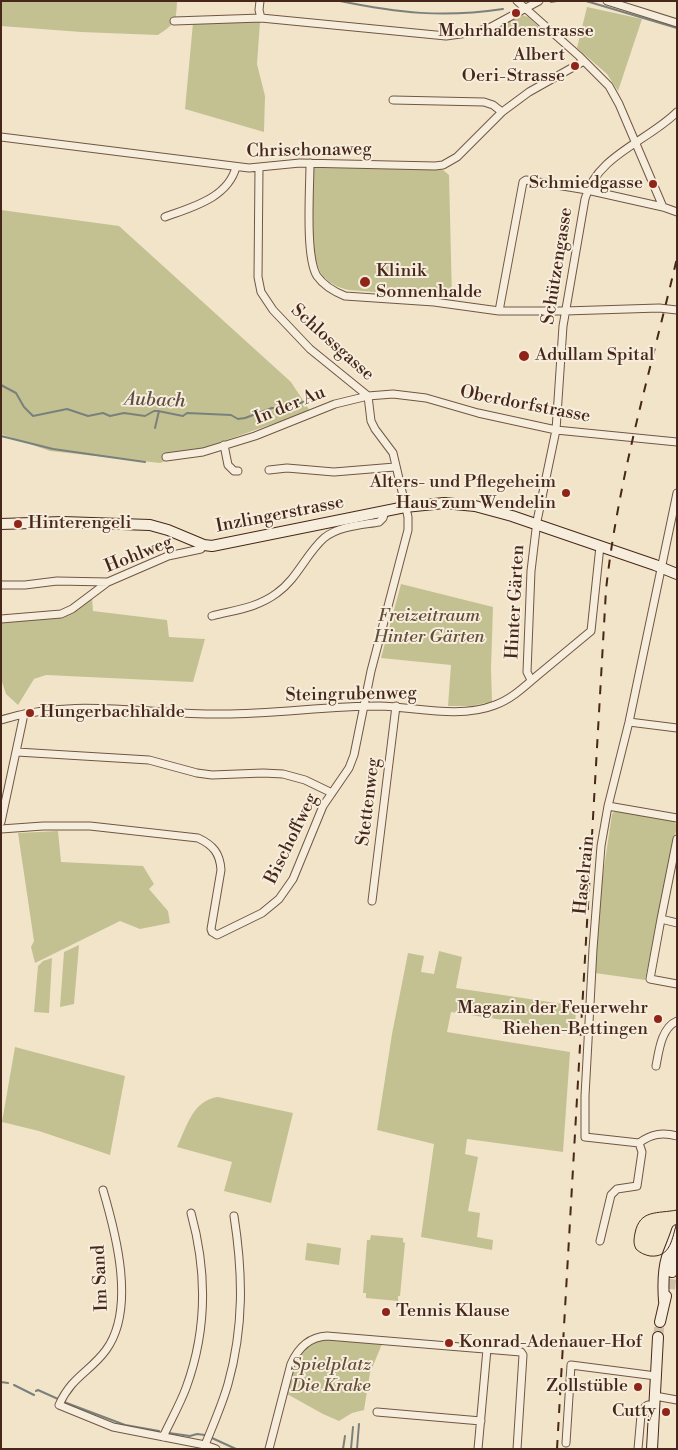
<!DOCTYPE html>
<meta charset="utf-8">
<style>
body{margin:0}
#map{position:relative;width:678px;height:1450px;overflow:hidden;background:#f2e4c9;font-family:"Libre Bodoni",serif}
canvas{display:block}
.frame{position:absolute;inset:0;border:2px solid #462719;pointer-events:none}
</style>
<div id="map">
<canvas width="678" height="1450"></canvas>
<div class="frame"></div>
</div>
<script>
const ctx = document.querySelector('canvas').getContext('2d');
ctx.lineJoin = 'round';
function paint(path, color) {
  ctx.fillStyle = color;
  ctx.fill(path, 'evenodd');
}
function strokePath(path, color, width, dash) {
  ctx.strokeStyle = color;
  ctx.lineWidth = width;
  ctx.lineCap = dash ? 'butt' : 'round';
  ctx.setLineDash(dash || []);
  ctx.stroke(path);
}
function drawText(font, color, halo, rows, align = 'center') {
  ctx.font = font + ' "Libre Bodoni",serif';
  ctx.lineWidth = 4;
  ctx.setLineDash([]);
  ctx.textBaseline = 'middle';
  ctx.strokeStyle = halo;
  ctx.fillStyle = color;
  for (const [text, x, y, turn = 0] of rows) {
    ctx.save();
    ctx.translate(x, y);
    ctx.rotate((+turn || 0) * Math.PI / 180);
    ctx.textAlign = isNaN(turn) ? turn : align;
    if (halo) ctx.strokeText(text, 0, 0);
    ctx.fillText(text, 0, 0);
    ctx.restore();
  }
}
paint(new Path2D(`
 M 1,1 L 177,1 C 176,22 176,23 158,35 L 81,32 L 1,26 Z
 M 587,7 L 642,19 L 618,91 L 607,74 L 577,48 Z
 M 522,15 L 528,17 L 538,26 L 538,29 L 491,31 Z
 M 260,22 L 257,64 L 265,96 L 264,132 L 185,109 L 193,23 Z
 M 312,166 L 443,170 L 449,175 L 452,298 L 349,290 C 340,288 332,285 325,278 C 307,260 312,191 312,166 Z
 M 1,210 L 119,226 L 291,382 L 310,411 L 160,463 L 50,451 L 1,434 Z
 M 401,584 L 493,607 L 491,669 L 492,702 L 470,706 L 448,706 L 451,665 L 381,658 Z
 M 92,597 L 93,611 L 167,620 L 169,637 L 205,639 L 193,682 L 46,675 L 34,679 L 18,705 L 6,694 L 1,679 L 1,620 L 58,615 Z
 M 615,811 L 674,821 L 677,826 L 645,980 L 595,973 L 599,901 L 612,814 Z
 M 58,831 L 61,862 L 143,866 L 154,884 L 149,889 L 168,911 L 170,923 L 140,929 L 120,921 L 35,963 L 31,947 L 34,941 L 18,833 Z
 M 79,945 L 74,1004 L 60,1007 L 64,952 Z
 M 439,951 L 462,957 L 456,988 L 576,1006 L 575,1031 L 451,1012 L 447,1032 L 570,1052 L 563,1152 L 467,1139 L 465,1154 L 478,1157 L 468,1211 L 480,1213 L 477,1237 L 493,1240 L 492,1250 L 421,1237 L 434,1144 L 377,1130 L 392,1034 L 408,953 L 424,956 L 421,972 L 434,974 Z
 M 52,958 L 49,1013 L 34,1012 L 38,966 L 43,961 Z
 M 15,1047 L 125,1076 L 110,1155 L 39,1131 L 2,1122 Z
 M 218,1097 L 293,1113 L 271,1203 L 224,1191 L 232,1162 L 177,1147 C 187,1126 193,1100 218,1097 Z
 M 371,1235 L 403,1238 L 403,1242 L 405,1243 L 400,1296 L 398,1296 L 398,1301 L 366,1298 L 366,1293 L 363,1293 L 367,1240 L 370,1240 Z
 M 307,1243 L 341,1248 L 339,1265 L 305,1260 Z
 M 327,1339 L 382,1344 L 370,1373 L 364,1410 L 352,1413 L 339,1421 L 323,1414 L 287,1394 C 294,1366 295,1346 327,1339 Z`), '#c3c191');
strokePath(new Path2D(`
 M 340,1 C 398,13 443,18 503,9
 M 586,1 L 677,28
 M 551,2 L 557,1
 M 1,385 L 16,393 L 24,407 L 33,416 L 67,409 L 88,416 L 103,413 L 110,416 L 124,413 L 145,416 L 154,411 L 158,411 L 183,416 L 187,413 L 231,415 L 238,419 L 245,418 L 272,408 L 286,408 L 309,400 L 320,399
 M 155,428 L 159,411
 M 1,436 L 53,449 L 145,462
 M 1,1382 L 8,1383
 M 14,1385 L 34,1395
 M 36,1391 L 38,1390 L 58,1399
 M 64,1402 L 125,1425 L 159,1431
 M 169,1433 L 190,1436 L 197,1434 L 205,1435
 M 212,1438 L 236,1449
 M 343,1449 L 345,1436
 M 351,1449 L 353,1427
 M 357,1449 L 359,1424`), '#7a817c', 2);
strokePath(new Path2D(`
 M 670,1289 L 672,1272
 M 658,1337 L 660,1322`), '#d0bea6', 10, [10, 5]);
const street = new Path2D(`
 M 260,1 L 259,10 L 261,18
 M 517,1 L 579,56 L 609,86 L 619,104 L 663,207
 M 607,1 L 677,23
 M 174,21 L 261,18 L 446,36 L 475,32 L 491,27 L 539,1
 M 393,100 L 484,102 L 493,105 L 502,112
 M 1,137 L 249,168 L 300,163 L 435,166 L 443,165 L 457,157 L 502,112 L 529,92 L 584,61
 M 310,163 C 310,189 305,257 317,276 C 324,286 335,292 345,296 L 434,302 L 499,311 L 565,311 L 659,308 L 677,310
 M 259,168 L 258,277 L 261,292 L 273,310 L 310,349 L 368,396
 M 165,217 C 192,207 228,198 236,167
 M 499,311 L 523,182 L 526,180 L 587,190 L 663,207 L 677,212
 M 224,445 L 228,465 L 234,471 L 238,471
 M 166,457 L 203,452 L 255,436 L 335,404 L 368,396 L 393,394 L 426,398 L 478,413 L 556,430 L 677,442
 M 269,470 L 287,468 L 334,472 L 395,467
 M 1,585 L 25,585 L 57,581 L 108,582
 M 212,616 C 235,610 257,608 277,593 C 297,579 306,554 324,538 C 339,526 362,525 379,522 L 383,518 L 385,511
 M 1,619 L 61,614 L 72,609 L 108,582 L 168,556 L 201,549 L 204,545
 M 531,680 L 527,672 L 531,571 L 537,521 L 556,430 L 563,326 L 585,199 C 596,156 648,141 677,112
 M 1,720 C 71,697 151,715 223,714 C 275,714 327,706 379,706 C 416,707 459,719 495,705 C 512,699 525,686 538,675 C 556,660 573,646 591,631 L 600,546
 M 629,722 L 677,728
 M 17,752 L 149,760 L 197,773 L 212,775 L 263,773 L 283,774 L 305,780 L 332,793
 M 608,806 L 677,818
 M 1,822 L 24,714
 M 1,829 L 43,826 L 90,826 L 198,838 C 213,845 220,853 221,870 L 211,929 L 212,932 L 217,935 L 262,913 L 279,899 L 293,879 L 323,806 L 349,768 L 354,755 L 371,671 L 408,530 L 408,517 L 393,453 L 375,429 L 371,421 L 368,396
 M 372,901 L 396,706
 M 661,919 L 677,839
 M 677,923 L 661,919 L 650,979 L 677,984
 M 656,1066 C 659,1051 661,1028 677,1021
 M 639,1143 L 585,1137 L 585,1096 L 593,949 L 601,846 L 608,806 L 629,722 L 677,493
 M 639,1143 C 651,1134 662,1132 677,1136
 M 103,1190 C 116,1234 136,1309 106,1350 C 90,1372 72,1376 59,1405 L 113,1427 L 205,1445 L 216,1449
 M 600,1241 L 611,1195 L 617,1189 L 637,1186 L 642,1152 L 639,1143
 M 655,1396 L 677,1400
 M 377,1412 L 481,1421
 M 163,1437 C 171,1420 180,1404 186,1388 C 207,1331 207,1271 191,1213
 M 566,1443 L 571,1365 L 656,1376
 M 205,1445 C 213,1425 222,1405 228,1384 C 244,1327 243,1274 234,1216
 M 269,1449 L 291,1364 C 298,1348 309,1337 327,1336 L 521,1352 L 523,1355 L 517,1449
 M 478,1449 L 487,1349
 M 638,1449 L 641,1415 L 645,1407 L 648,1405 L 654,1405`);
const secondary = new Path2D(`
 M 1,524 L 63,522 L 150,525 L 168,530 L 204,545 L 212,546 L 405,507 L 444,503 L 475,506 L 512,516 L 655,565 L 677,574
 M 672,1272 L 675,1256 L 673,1245
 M 664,1301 C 663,1287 663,1270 667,1257 C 670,1248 674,1240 677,1230
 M 660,1322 L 666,1296
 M 652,1449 L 658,1337`);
strokePath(street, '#715645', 9);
strokePath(secondary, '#462719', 12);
strokePath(street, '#f7eddc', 7);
strokePath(secondary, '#f7eddc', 10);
strokePath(new Path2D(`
 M 677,1210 C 657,1214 640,1209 635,1233 C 634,1239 633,1243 636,1249 C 640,1253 645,1255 650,1256 C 671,1258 672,1238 677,1222`), '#462719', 1);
strokePath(new Path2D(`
 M 557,1449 L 606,590 C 618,478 651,369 677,258`), '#462719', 2, [9, 9]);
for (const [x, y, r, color] of [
 [516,13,5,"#8f2418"],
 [575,66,5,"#8f2418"],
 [653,184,5,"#8f2418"],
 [365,282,6,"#8f2418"],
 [524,356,6,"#8f2418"],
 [566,493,5,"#8f2418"],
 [18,524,5,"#8f2418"],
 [30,713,5,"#8f2418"],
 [658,1019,5,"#8f2418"],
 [386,1312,5,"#8f2418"],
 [449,1343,5,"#8f2418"],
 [638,1387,5,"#8f2418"],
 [666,1412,5,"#8f2418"]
]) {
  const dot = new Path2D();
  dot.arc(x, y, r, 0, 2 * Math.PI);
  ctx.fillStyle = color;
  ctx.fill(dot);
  strokePath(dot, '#f7eddc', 2);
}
drawText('18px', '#462719', '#f7eddc', [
 ["Mohrhaldenstrasse",516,32,"center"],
 ["Albert",565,56],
 ["Oeri-Strasse",565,77],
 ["Schmiedgasse",643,184],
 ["Klinik",376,272,"left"],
 ["Sonnenhalde",376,293,"left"],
 ["Adullam Spital",535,356,"left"],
 ["Alters- und Pflegeheim",556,483],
 ["Haus zum Wendelin",556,504],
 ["Hinterengeli",28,524,"left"],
 ["Hungerbachhalde",40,713,"left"],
 ["Magazin der Feuerwehr",648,1009],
 ["Riehen-Bettingen",648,1030],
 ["Tennis Klause",396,1312,"left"],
 ["Konrad-Adenauer-Hof",459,1343,"left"],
 ["Zollstüble",628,1387],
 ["Cutty",656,1412]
], 'right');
drawText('18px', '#462719', '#f7eddc', [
 ["Chrischonaweg",309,151,-1],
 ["Schützengasse",558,266,-81],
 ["Schlossgasse",332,343,42],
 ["Oberdorfstrasse",525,405,11],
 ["In der Au",290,406,-22],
 ["Inzlingerstrasse",280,515,-11],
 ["Hohlweg",139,555,-22],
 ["Hinter Gärten",516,602,-87],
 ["Steingrubenweg",351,695,-1],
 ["Stettenweg",369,802,-83],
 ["Bischoffweg",292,839,-64],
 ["Haselrain",585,875,-84],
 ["Im Sand",101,1278,-93]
]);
drawText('italic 18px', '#654e37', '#f7eddc', [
 ["Freizeitraum",429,617],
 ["Hinter Gärten",429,638],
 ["Spielplatz",331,1366],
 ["Die Krake",331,1387]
]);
drawText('italic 19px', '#5c4c42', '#f7eddc', [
 ["Aubach",155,401,2]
]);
</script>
